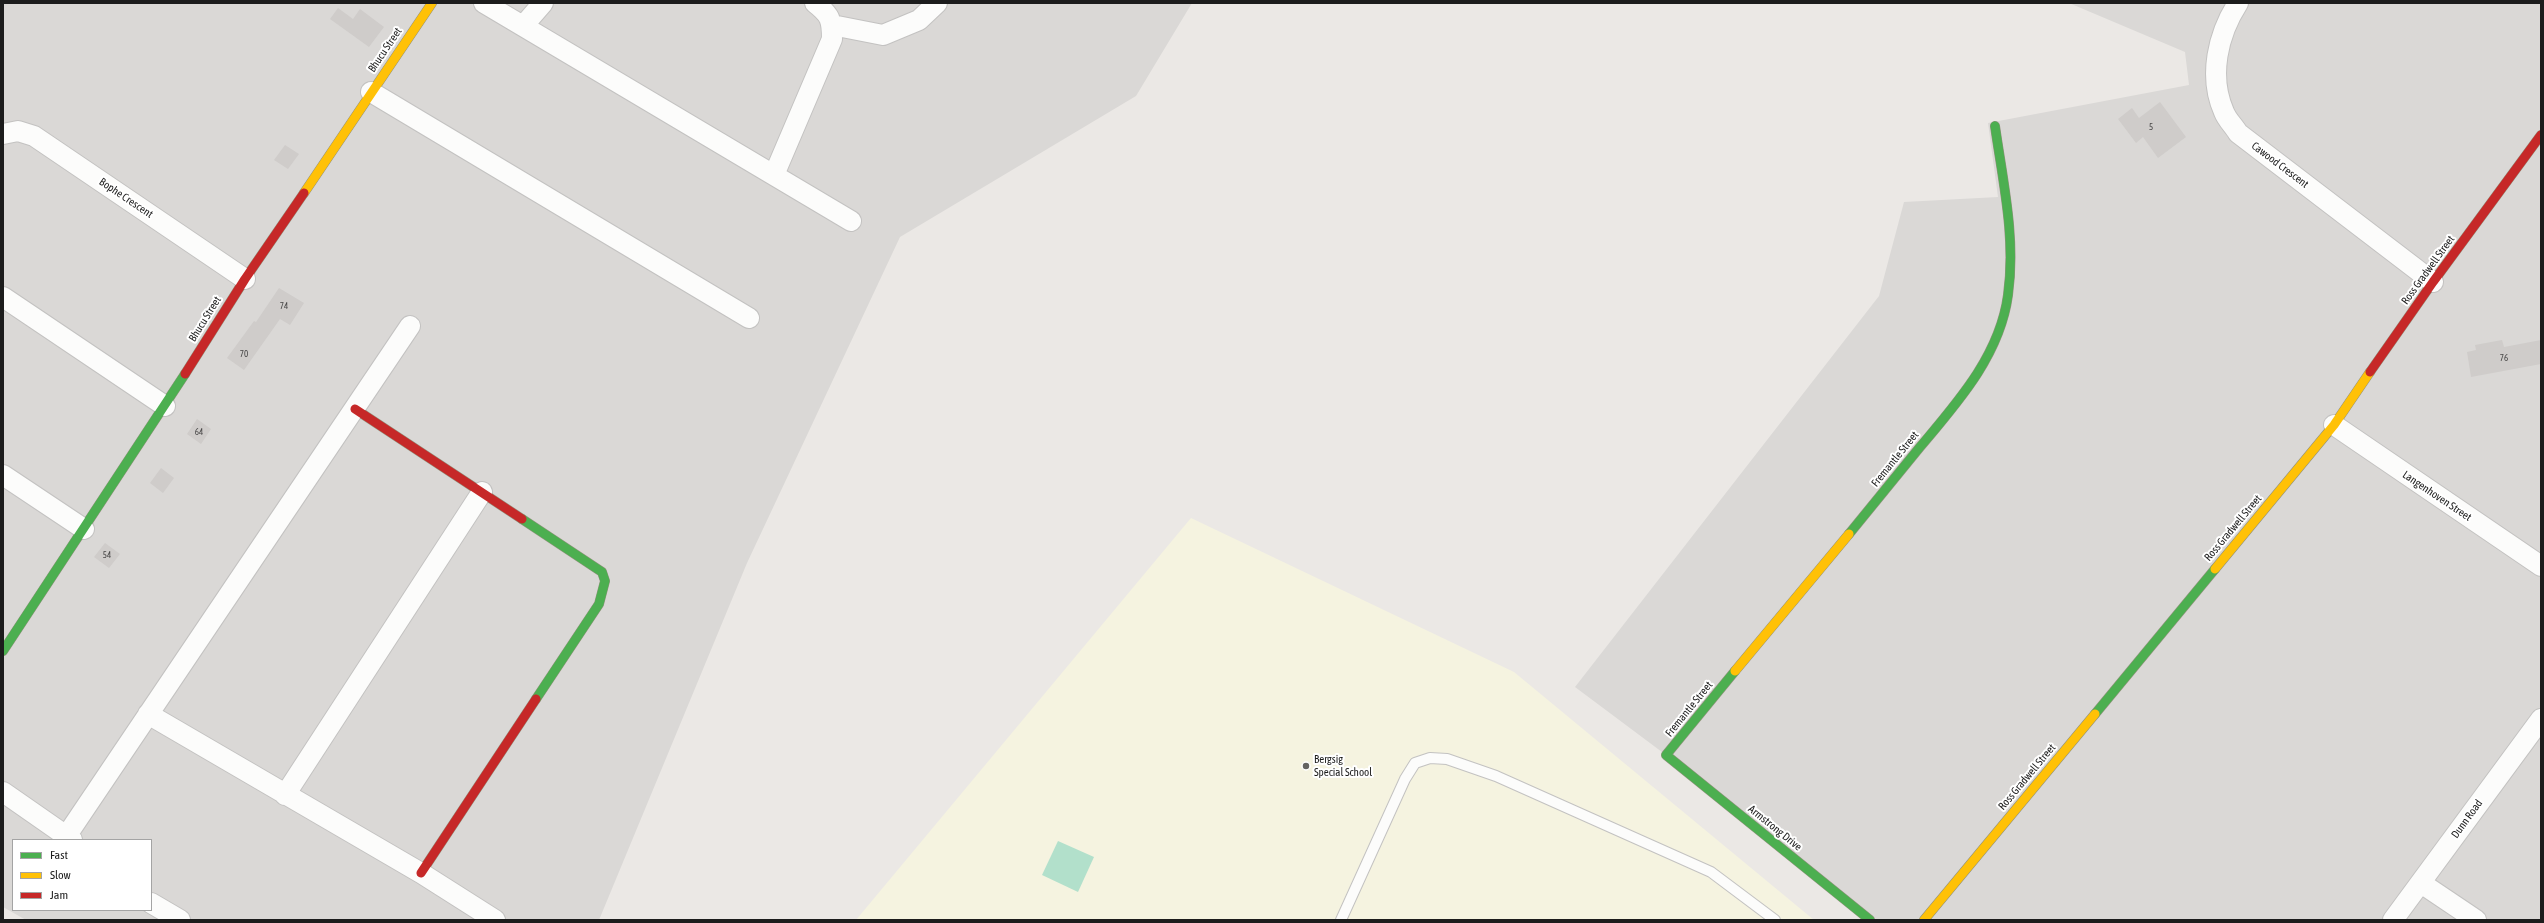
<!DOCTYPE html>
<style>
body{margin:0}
#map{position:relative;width:2544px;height:923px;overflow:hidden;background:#ebe8e5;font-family:"Asap Condensed",sans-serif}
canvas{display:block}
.frame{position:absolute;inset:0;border:4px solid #1c1c1c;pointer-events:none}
.legend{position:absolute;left:12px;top:839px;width:140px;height:72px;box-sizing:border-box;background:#fff;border:1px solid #a4a4a4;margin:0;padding:5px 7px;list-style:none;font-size:12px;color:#1c1c1c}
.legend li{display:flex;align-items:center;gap:8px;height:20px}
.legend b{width:20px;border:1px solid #a4a4a4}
</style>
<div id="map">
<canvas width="2544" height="923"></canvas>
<div class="frame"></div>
<ul class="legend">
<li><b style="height:5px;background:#4caf50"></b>Fast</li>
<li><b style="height:5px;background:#ffc107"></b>Slow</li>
<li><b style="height:5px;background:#c62828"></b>Jam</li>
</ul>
</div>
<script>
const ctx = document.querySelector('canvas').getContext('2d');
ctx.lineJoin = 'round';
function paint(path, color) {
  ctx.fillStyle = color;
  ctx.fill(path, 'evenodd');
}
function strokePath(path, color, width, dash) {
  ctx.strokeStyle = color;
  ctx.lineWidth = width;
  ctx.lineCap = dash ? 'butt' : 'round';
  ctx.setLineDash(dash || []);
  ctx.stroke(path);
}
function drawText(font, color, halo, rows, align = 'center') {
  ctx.font = font + ' "Asap Condensed",sans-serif';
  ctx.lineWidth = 4;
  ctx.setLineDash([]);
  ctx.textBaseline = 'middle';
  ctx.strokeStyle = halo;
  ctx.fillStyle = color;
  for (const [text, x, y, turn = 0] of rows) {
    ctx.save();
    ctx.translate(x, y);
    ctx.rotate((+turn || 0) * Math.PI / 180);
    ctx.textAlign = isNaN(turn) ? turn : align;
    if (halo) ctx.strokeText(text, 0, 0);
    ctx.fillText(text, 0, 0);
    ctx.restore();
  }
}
paint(new Path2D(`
 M 3,3 L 1192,3 L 1136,96 L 900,237 L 747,563 L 599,920 L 26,920 L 3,907 ZM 13,840 L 151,840 L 151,910 L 13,910 Z
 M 2069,3 L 2541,3 L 2541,920 L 1870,920 L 1666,755 L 1575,687 L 1879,296 L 1904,202 L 1998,197 L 1988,123 L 2189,85 L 2185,52 Z`), '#dad8d6');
paint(new Path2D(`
 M 1191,518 L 1514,672 L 1814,920 L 856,920 Z`), '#f5f3e0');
paint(new Path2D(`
 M 1058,841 L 1094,857 L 1078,892 L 1042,875 Z`), '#b2e0cb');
paint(new Path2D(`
 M 338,8 L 353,19 L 360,9 L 384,27 L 369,47 L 330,19 Z
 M 2160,102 L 2186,137 L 2158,158 L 2143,137 L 2136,143 L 2118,119 L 2132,108 L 2139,118 Z
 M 285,145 L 299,154 L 288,169 L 274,160 Z
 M 279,288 L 304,303 L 290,325 L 280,319 L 244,370 L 227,358 L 254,321 L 256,322 Z
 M 2502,340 L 2504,347 L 2541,340 L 2541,364 L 2471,377 L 2467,352 L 2476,350 L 2475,345 Z
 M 197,419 L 211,429 L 201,444 L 187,434 Z
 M 161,468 L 174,478 L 163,493 L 150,483 Z
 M 105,543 L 120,554 L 109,568 L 94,557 Z`), '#cfccca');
const lane = new Path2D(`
 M 1341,920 L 1405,779 L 1415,763 L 1430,758 L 1447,759 L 1496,776 L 1711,872 L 1775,920`);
const street = new Path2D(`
 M 484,3 L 851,221
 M 2238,3 C 2218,34 2208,76 2224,112 C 2227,120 2234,126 2238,133 L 2433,282
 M 832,25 L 883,35 L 919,20 L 937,3
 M 523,26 L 543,3
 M 371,92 L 749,318
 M 3,134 L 18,131 L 34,136 L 245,279
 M 774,175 L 832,39 C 832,19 830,15 815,3
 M 3,297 L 165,406
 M 2334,425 L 2541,566
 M 3,475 L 84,529
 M 148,714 L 421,873 L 495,920
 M 3,792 L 72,840
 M 285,795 L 482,492
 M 67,835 L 410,326
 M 2421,883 L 2476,920
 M 151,903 L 180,920
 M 2393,920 L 2541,719`);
const fast = new Path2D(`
 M 522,519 L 602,572 L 605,581 L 599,604 L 536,699
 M 1849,534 C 1873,505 1896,476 1920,447 C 1958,402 2000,355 2008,295 C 2016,238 2003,182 1995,126
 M 3,651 L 185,374
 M 1735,671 L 1666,755 L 1870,920
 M 2095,714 L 2215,569`);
const slow = new Path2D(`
 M 304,193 L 432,3
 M 2215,569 L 2334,425 L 2370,372
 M 1735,671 L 1849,534
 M 1924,920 L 2095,714`);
const jam = new Path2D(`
 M 2370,372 L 2433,282 L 2541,135
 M 185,374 L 245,279 L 304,193
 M 355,409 L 522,519
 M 421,873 L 536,699`);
strokePath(lane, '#c3c2c1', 12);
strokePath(street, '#c3c2c1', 22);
strokePath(fast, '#92937e', 10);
strokePath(slow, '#92937e', 10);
strokePath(jam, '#92937e', 10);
strokePath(lane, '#fcfcfb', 10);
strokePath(street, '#fcfcfb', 20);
strokePath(fast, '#4caf50', 9);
strokePath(slow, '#ffc107', 9);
strokePath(jam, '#c62828', 9);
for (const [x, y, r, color] of [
 [1306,766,4,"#646362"]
]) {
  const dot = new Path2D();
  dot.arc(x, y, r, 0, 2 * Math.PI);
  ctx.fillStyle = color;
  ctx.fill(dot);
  strokePath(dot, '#fff', 1.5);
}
drawText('9px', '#494848', null, [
 ["5",2151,127],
 ["74",284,306],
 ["70",244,354],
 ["76",2504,358],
 ["64",199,432],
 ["54",107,555]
]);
drawText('11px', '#1c1c1c', '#fff', [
 ["Bhucu Street",385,50,-56],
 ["Cawood Crescent",2280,165,37],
 ["Bophe Crescent",126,198,34],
 ["Ross Gradwell Street",2428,270,-54],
 ["Bhucu Street",205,319,-58],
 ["Fremantle Street",1895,459,-51],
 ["Langenhoven Street",2437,496,34],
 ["Ross Gradwell Street",2233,528,-50],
 ["Fremantle Street",1689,709,-51],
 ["Ross Gradwell Street",2027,777,-50],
 ["Dunn Road",2467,819,-54],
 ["Armstrong Drive",1775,828,39]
]);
drawText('11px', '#1c1c1c', '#fff', [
 ["Bergsig",1314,760],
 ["Special School",1314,773]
], 'left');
</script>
